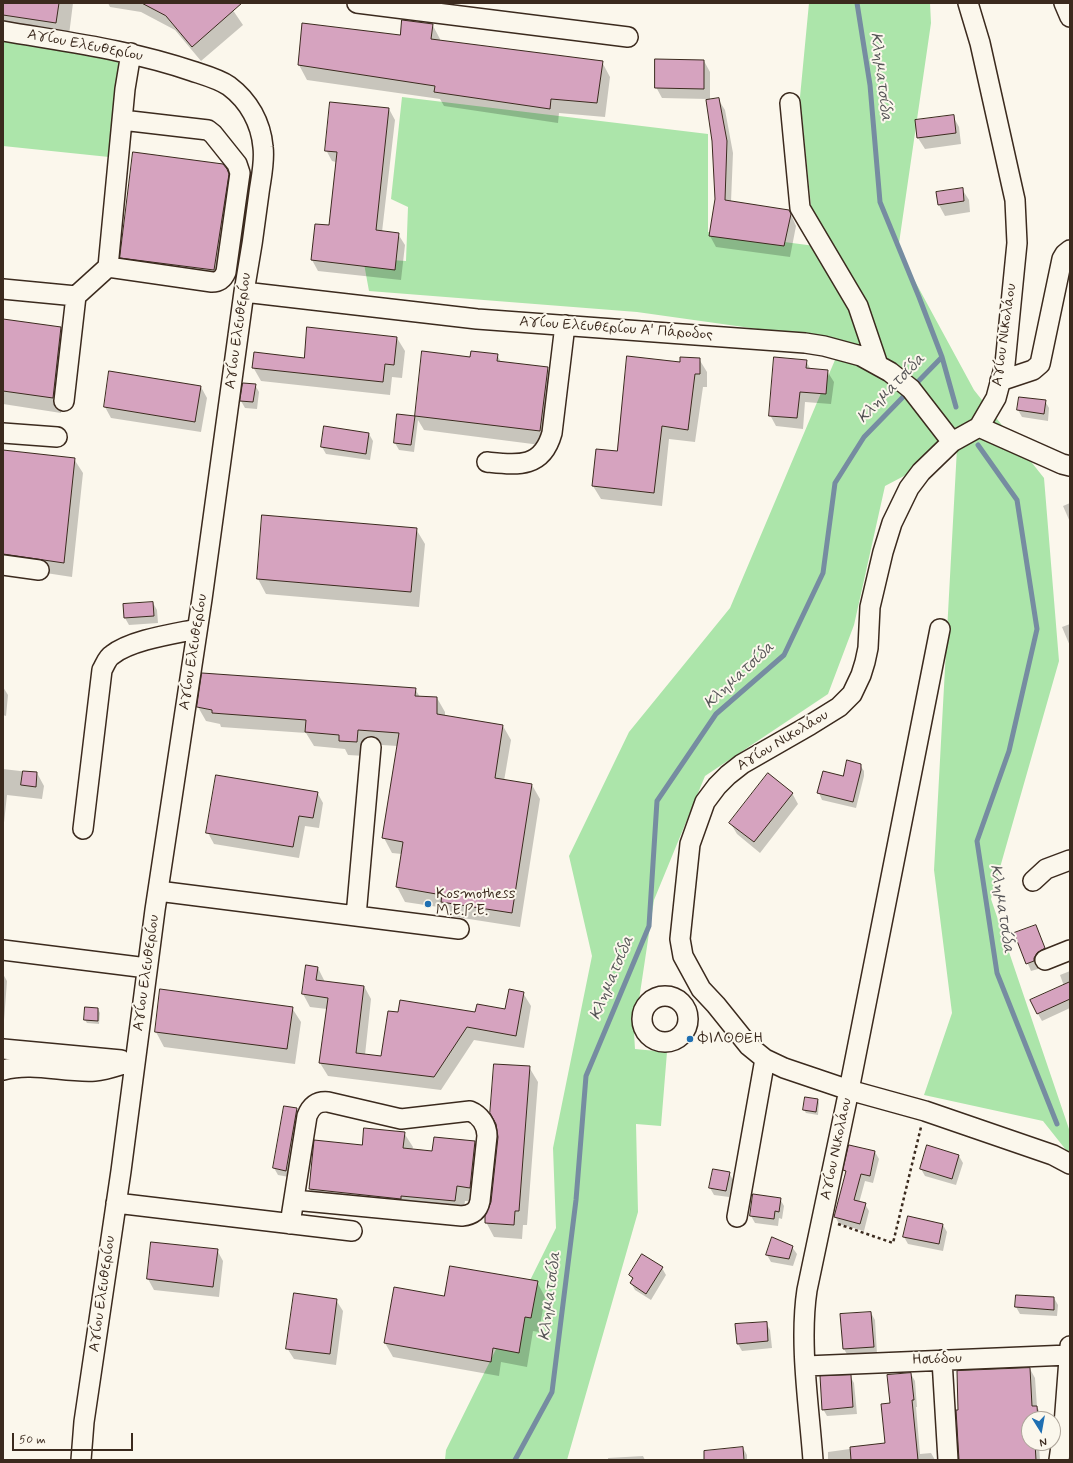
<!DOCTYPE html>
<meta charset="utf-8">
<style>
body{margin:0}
#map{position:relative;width:1073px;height:1463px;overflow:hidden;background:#fbf7ec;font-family:Mynerve,sans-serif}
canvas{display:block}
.frame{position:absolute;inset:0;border:4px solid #3b2a1e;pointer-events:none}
.north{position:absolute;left:1021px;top:1411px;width:40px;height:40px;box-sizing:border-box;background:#fbf7ec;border:1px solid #aea59a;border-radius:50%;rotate:169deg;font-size:11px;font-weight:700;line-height:16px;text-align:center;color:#3b2a1e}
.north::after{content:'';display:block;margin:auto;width:14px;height:18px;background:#1f6fb2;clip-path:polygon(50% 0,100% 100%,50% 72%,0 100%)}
.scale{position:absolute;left:12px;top:1433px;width:121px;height:18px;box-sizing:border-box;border:2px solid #3b2a1e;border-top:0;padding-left:5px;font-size:12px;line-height:14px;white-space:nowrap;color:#3b2a1e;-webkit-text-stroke:3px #fbf7ec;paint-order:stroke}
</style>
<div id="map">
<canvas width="1073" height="1463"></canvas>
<div class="frame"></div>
<div class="north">N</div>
<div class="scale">50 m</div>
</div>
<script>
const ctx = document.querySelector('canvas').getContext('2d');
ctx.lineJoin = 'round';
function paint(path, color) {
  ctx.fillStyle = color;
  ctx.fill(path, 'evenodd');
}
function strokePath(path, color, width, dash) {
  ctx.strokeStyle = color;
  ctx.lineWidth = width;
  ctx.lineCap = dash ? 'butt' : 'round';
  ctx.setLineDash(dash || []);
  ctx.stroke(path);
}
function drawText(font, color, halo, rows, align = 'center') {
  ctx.font = font + ' Mynerve,sans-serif';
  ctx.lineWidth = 4;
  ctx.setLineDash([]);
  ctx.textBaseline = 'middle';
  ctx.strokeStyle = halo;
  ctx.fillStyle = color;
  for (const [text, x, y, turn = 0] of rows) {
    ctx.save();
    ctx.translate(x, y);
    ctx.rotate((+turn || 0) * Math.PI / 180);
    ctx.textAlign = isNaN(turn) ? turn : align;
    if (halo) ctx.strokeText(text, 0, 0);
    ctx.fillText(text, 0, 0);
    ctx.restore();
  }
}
paint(new Path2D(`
 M 809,3 L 930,3 L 931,23 L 898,250 L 974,390 L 1044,478 L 1059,661 L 991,899 L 1070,1132 L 1070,1155 L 1043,1121 L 924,1095 L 952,1013 L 934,870 L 957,448 L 885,486 L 854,625 L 828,694 L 705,776 L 654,900 L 634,1033 L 635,1049 L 667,1052 L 661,1126 L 636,1124 L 638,1212 L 567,1460 L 445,1460 L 446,1450 L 556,1228 L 553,1148 L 592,956 L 569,856 L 629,732 L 730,608 L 843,341 L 637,312 L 369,291 L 363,258 L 406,261 L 408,207 L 391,199 L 402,97 L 708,134 L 708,232 L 815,246 L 800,97 Z
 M 3,37 L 122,58 L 109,157 L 3,146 Z`), '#ace5aa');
paint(new Path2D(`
 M 3,3 L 73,3 L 68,43 L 3,34 Z
 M 108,3 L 228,3 L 243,25 L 201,61 L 175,30 L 141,12 L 110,7 Z
 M 432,24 L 440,39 L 440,41 L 602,62 L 610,77 L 605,117 L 559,113 L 558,123 L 444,106 L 440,99 L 307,80 L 299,65 L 401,36 Z
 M 704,61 L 710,72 L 710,101 L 718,99 L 725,110 L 733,153 L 731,202 L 789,210 L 796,226 L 790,257 L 716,247 L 710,236 L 716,199 L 713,141 L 707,99 L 662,98 L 656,87 Z
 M 389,109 L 395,120 L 382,232 L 398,234 L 405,245 L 401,280 L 318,271 L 312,260 L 316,225 L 330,226 L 336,162 L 332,161 L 326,150 Z
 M 953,116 L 959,127 L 961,144 L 925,149 L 918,138 L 916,121 Z
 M 226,170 L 235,185 L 222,285 L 129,272 L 121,257 Z
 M 962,189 L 969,200 L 970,212 L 945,216 L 939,205 Z
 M 3,320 L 61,328 L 69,342 L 61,413 L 3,404 Z
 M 397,338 L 405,351 L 402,378 L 392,377 L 390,395 L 261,381 L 253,367 L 305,359 Z
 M 423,352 L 471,358 L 497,355 L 501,362 L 547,368 L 556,383 L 548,446 L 424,430 L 418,420 L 414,452 L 399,450 L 395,443 L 398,415 L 415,417 Z
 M 699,359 L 707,372 L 707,387 L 703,387 L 695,442 L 669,439 L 662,506 L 601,499 L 593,486 L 597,450 L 618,452 L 681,363 Z
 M 806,361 L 811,370 L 827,371 L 834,382 L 831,404 L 805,402 L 803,429 L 776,426 L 770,415 Z
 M 255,385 L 259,392 L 257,409 L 245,408 L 241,401 Z
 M 201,387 L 207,398 L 201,432 L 111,418 L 105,407 Z
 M 1020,398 L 1045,401 L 1049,408 L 1048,421 L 1022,417 L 1018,410 Z
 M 369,434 L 373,441 L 370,460 L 326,454 L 322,447 Z
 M 3,451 L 74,459 L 83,473 L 72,577 L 13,568 L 3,570 Z
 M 1070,503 L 1070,522 L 1063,506 Z
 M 263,516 L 416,529 L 425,544 L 419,607 L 266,594 L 258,579 Z
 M 153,603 L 157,610 L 158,623 L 129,625 L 125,618 L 124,605 Z
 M 1070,624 L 1070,646 L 1062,627 Z
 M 3,687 L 8,695 L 6,716 L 3,715 Z
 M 415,689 L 420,697 L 437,698 L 445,712 L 445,717 L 503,726 L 511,740 L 504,781 L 532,785 L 540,799 L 520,927 L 450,916 L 445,908 L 405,902 L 397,887 L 402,854 L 392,853 L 384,838 L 398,746 L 365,744 L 365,756 L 348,755 L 345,749 L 314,746 L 306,733 L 221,727 L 220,724 L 206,721 L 198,707 Z
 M 860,765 L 864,771 L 864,776 L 856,808 L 822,800 L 819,793 Z
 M 3,769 L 37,773 L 44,786 L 42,799 L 7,795 L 3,832 Z
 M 217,776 L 317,792 L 323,803 L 319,828 L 305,826 L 299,858 L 214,844 L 208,833 Z
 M 792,793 L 798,804 L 760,853 L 737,834 L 731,824 Z
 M 1035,926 L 1048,955 L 1040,960 L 1038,969 L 1031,971 L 1015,934 Z
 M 318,968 L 325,982 L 364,986 L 371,999 L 365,1055 L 382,1057 L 476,1013 L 506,1010 L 523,993 L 531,1006 L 524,1048 L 474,1040 L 441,1090 L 328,1076 L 320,1063 L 327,1009 L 310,1007 L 303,994 Z
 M 1070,971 L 1070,1008 L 1042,1021 L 1038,1014 L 1064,986 L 1060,975 Z
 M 3,974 L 7,981 L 3,1034 Z
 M 161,990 L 292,1008 L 301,1022 L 295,1064 L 164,1047 L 156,1032 Z
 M 98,1009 L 100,1013 L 99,1024 L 87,1023 L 85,1020 Z
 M 529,1067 L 538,1082 L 527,1225 L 523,1225 L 522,1239 L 494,1237 L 486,1222 Z
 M 818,1100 L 819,1103 L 818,1115 L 806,1113 L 804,1110 Z
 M 297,1109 L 301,1116 L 289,1177 L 278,1175 L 274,1168 Z
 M 404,1133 L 413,1147 L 412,1150 L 433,1152 L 475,1142 L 483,1156 L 478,1202 L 465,1201 L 463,1215 L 319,1203 L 310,1189 L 363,1146 Z
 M 875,1152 L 879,1159 L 873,1183 L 865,1181 L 859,1203 L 865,1204 L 869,1211 L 864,1231 L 839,1224 L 835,1216 L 846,1174 L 844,1170 Z
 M 959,1156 L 963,1163 L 956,1185 L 925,1176 L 921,1169 Z
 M 729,1173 L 733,1180 L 729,1197 L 714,1195 L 710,1188 Z
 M 780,1199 L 784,1206 L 782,1219 L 779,1218 L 778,1226 L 755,1223 L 751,1216 Z
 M 943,1225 L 947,1232 L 943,1251 L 908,1244 L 904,1237 Z
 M 792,1247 L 797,1254 L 793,1266 L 771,1262 L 767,1255 Z
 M 217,1250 L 223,1261 L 219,1297 L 154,1290 L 148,1279 Z
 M 662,1268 L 666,1275 L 651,1300 L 635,1290 L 631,1283 L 633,1280 L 630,1275 Z
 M 537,1282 L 545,1297 L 539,1332 L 533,1331 L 527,1367 L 501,1362 L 499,1376 L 393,1357 L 385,1343 L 445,1297 Z
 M 1054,1298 L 1058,1305 L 1057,1316 L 1020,1314 L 1016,1307 Z
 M 336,1300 L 343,1311 L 336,1365 L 294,1359 L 287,1348 Z
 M 871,1313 L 875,1320 L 877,1354 L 848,1356 L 844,1349 Z
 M 766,1323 L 770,1330 L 772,1348 L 742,1351 L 738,1344 Z
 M 1030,1369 L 1035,1378 L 1037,1407 L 1042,1416 L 1042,1419 L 1029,1419 L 1029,1443 L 1044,1443 L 1044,1446 L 1039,1446 L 1040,1460 L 960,1460 Z
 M 911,1374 L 915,1381 L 917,1407 L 916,1407 L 920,1454 L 931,1453 L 935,1460 L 828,1460 L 828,1452 L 886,1444 L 892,1404 Z
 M 850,1376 L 854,1383 L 857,1414 L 827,1416 L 823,1409 Z
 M 743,1448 L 747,1455 L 747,1460 L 718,1460 Z
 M 643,1456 L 645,1460 L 608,1460 L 608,1458 Z`), '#0003');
strokePath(new Path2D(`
 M 942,357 L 956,407
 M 978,445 L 1017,500 L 1037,629 L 1009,751 L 977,841 L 997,973 L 1057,1124
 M 515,1460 L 552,1392 L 576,1200 L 586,1076 L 649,926 L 657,801 L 716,714 L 784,655 L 823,573 L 835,483 L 864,437 L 942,357 L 919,297 L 880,202 L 870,85 L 857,3`), '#768ca1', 5);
const building = new Path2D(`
 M 3,3 L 59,3 L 56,23 L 3,15 Z
 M 142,3 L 242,3 L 192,47 L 166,16 Z
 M 402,20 L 433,24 L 431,39 L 603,61 L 597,103 L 551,99 L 550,109 L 434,92 L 435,86 L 298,65 L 302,23 L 400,35 Z
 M 655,59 L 704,60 L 704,89 L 655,88 Z
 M 719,98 L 727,141 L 725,200 L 789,210 L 791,214 L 784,246 L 709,236 L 715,199 L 712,141 L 706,100 Z
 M 330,102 L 389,108 L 376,230 L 399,233 L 395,270 L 311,260 L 315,224 L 329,225 L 337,152 L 325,151 Z
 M 954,115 L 956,133 L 917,138 L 915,120 Z
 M 133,152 L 223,164 L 227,169 L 229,174 L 214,270 L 120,258 Z
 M 963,188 L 964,201 L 938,205 L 936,192 Z
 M 3,319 L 61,327 L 53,398 L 3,391 Z
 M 307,327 L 397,337 L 394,365 L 385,364 L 383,382 L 252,368 L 254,352 L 304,358 Z
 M 422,351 L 470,357 L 471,351 L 498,354 L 497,361 L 548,367 L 540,431 L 415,416 Z
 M 627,356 L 680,362 L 680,357 L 700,358 L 700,374 L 695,374 L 688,430 L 662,426 L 654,493 L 592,486 L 596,449 L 617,451 Z
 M 774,357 L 807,360 L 806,368 L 828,370 L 826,394 L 800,392 L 797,418 L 769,416 Z
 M 109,371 L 201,386 L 195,422 L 104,407 Z
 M 243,383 L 256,384 L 253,402 L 240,401 Z
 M 1019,397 L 1046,400 L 1044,414 L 1017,410 Z
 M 397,414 L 415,416 L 411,445 L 394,443 Z
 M 324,426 L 369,433 L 366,454 L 321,447 Z
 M 3,450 L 75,458 L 64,563 L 3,554 Z
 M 262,515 L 417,528 L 411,592 L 257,579 Z
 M 153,602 L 154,616 L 124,618 L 123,604 Z
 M 202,673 L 416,688 L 415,696 L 437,697 L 437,714 L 503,725 L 495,778 L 532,784 L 512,913 L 441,902 L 442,895 L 396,887 L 403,842 L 382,838 L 399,733 L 358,730 L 357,742 L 339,741 L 339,735 L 305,732 L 306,720 L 212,713 L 212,710 L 197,707 Z
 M 847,760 L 861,764 L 861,770 L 853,802 L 817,793 L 823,771 L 843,776 Z
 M 23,771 L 37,772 L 36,787 L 21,785 Z
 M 768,773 L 793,793 L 754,842 L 729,823 Z
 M 216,775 L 318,792 L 313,818 L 299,816 L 293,847 L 206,833 Z
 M 1036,925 L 1045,948 L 1037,953 L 1034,958 L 1034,961 L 1026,964 L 1014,933 Z
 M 306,965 L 318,967 L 316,980 L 364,986 L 356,1053 L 381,1056 L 388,1011 L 398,1012 L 400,1000 L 475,1012 L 477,1004 L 505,1009 L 509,989 L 524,992 L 516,1036 L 467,1027 L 434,1077 L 319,1063 L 328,998 L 302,994 Z
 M 1070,982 L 1070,999 L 1037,1014 L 1030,1000 Z
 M 160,989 L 293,1007 L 287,1049 L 155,1032 Z
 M 85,1007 L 98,1008 L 98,1021 L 84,1020 Z
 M 494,1064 L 530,1066 L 519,1211 L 515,1211 L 514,1225 L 485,1223 L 485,1216 L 491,1202 L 498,1137 L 496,1124 L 490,1113 Z
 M 805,1097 L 818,1099 L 816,1112 L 803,1110 Z
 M 284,1106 L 297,1108 L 286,1171 L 273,1168 Z
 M 364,1128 L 405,1132 L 403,1148 L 432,1151 L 434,1137 L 475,1141 L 470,1188 L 457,1186 L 455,1201 L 401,1196 L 401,1199 L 309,1189 L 314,1140 L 362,1145 Z
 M 849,1145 L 875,1151 L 870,1176 L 861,1174 L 854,1200 L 866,1203 L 860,1224 L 834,1217 L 846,1171 L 843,1170 Z
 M 927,1145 L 959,1155 L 952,1179 L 920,1169 Z
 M 713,1169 L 730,1172 L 726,1191 L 709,1188 Z
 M 753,1194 L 781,1198 L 779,1212 L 775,1211 L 774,1219 L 750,1216 Z
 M 908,1216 L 943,1224 L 939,1244 L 903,1237 Z
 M 772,1237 L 793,1246 L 789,1259 L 766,1255 Z
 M 151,1242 L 218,1249 L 213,1287 L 147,1279 Z
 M 642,1254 L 663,1267 L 646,1294 L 630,1283 L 633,1278 L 629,1275 Z
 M 450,1266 L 538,1281 L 531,1318 L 525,1317 L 519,1353 L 493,1348 L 491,1362 L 384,1343 L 394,1287 L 444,1296 Z
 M 294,1293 L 337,1299 L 330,1354 L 286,1349 Z
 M 1016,1295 L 1054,1297 L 1054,1310 L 1015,1307 Z
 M 871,1312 L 874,1347 L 843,1349 L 840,1314 Z
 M 767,1322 L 768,1341 L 737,1344 L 735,1324 Z
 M 1030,1368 L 1032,1406 L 1037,1406 L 1038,1419 L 1029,1419 L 1029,1443 L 1035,1443 L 1036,1460 L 959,1460 L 956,1410 L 958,1410 L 957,1371 Z
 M 911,1373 L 914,1400 L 912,1400 L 918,1460 L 851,1460 L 850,1447 L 885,1443 L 881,1404 L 890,1403 L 887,1375 Z
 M 851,1375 L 853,1407 L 822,1410 L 820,1376 Z
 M 743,1447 L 744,1460 L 704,1460 L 704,1451 Z`);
paint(building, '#d6a3bf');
strokePath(building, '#3b2a1e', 1);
const minor = new Path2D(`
 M 357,3 L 628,37
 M 968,3 L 980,43 L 1015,200 L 1017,243 L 1005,364 L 996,398 L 979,427 L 952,442 L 921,472 L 909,488 L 892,523 L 883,552 L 870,607 L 868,648 L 865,662 L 861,675 L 852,694 L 839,707 L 810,725 L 742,764 L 728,775 L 717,786 L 705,802 L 690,844 L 680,939 L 683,956 L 701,989 L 716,1005 L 749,1046 L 765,1059 L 784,1068 L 849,1090 L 925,1111 L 1053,1155 L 1070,1164
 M 1064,3 L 1070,17
 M 3,31 C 66,42 131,50 192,71 C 204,75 219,79 229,86 C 249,101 261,123 263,147 C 265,162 261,178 259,193 C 255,226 250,259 244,292 L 202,599 L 155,910 L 121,1171 L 84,1422 L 81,1460
 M 790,103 L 800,208 L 858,306 L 878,365
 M 122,120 L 208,130 L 213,134 L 237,164 L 240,173 L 226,272 C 223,279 219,282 212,282 L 108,267 L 125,89 L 131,53
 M 3,289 L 76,296
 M 244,292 L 477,319 L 805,343 L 824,346 L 861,356 L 890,372 L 911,389 L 952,442
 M 1000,381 L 1033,370 L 1040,364 L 1062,259 L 1065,254 L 1070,250
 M 64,401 L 76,296 L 108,267
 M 979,427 L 1062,464 L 1070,466
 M 3,433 L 57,437
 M 487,462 C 517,465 542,469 552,433 L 565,325
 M 3,565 L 39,570
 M 83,829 L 102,670 C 105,665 107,658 112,655 C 131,640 173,634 197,629
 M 1033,881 L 1046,869 L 1070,860
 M 158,891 L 459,929
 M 356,916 L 371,747
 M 3,950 L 147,968
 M 1045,960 L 1070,950
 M642 1019a23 23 0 1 1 46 0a23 23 0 1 1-46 0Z
 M 3,1049 L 121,1060
 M 3,1070 C 33,1062 65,1073 95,1071 C 108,1070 122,1064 134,1061
 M 116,1203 L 352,1231
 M 737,1217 L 765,1059
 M 290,1224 L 307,1116 C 311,1106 317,1101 328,1102 L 401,1119 L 470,1111 C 480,1115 487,1125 487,1136 L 480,1201 C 478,1211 472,1215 462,1216 L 294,1200
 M 942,1360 L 948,1460
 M 806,1366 L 1069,1355
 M 813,1460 C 809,1406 799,1343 807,1290 L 849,1090 L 940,629
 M 1059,1460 L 1064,1425 L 1070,1346`);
strokePath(minor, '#3b2a1e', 22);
strokePath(new Path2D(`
 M 838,1224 L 893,1243 L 921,1127`), '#3b2a1e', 2.5, [3, 3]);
strokePath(minor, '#fbf7ec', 19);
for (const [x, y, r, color] of [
 [428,904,4,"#1f6fb2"],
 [690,1039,4,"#1f6fb2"]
]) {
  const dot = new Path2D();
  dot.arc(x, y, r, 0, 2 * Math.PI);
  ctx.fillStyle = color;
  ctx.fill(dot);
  strokePath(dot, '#fbf7ec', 1.5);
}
drawText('15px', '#3b2a1e', '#fbf7ec', [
 ["Αγίου Ελευθερίου",85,46,11],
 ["Αγίου Ελευθερίου Α' Πάροδος",616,329,4],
 ["Αγίου Ελευθερίου",239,331,-82],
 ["Αγίου Νικολάου",1005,335,-82],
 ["Αγίου Ελευθερίου",194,652,-81],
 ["Αγίου Νικολάου",783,741,-31],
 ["Αγίου Ελευθερίου",147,973,-82],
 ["Αγίου Νικολάου",837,1149,-78],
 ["Αγίου Ελευθερίου",103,1294,-82],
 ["Ησιόδου",937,1360,-2]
]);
drawText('15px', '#3b2a1e', '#fbf7ec', [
 ["Kosmothess",436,895],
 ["M.E.P.E.",436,912],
 ["ΦΙΛΟΘΕΗ",698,1039]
], 'left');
drawText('italic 16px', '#545355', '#fbf7ec', [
 ["Κληματσίδα",880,77,83],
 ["Κληματσίδα",892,389,-46],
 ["Κληματσίδα",740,676,-43],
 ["Κληματσίδα",1001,909,81],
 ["Κληματσίδα",613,978,-67],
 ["Κληματσίδα",551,1296,-83]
]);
</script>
